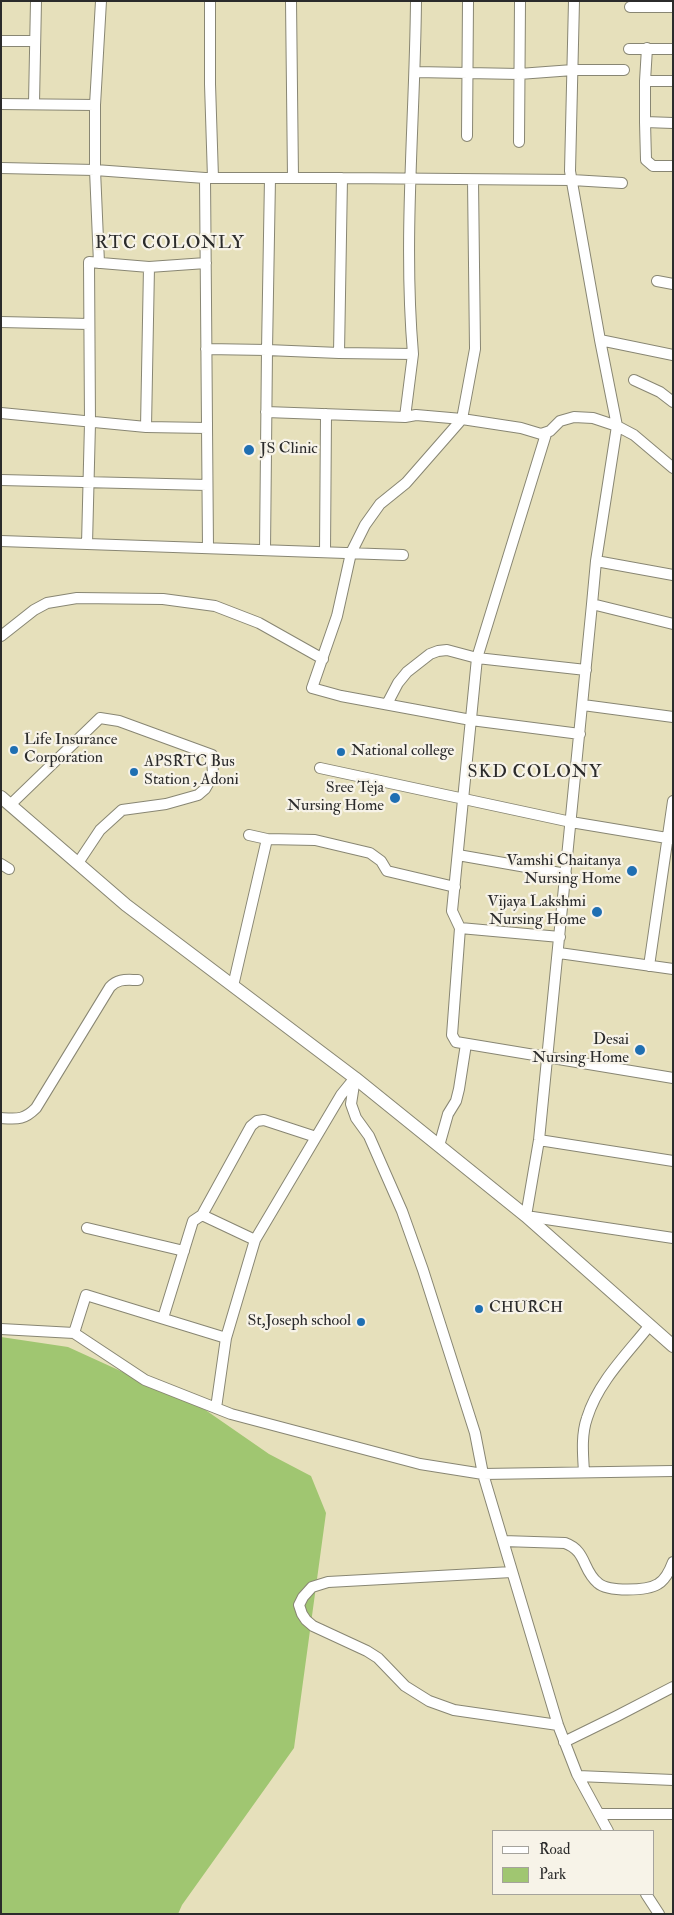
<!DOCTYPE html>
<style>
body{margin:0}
#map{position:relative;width:674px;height:1915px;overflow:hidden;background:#e6e0bb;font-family:"IM FELL Double Pica",serif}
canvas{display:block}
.frame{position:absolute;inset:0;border:2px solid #2b2b2b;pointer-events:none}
.legend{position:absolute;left:492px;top:1830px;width:162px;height:65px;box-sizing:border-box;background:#f7f3e8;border:1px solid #a5a39c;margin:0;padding:6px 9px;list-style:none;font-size:15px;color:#2b2b2b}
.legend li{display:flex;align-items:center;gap:10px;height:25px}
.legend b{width:25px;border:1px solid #a5a39c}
</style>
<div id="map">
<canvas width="674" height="1915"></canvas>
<div class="frame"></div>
<ul class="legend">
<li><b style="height:6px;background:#fff"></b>Road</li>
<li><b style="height:14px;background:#a0c671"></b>Park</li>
</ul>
</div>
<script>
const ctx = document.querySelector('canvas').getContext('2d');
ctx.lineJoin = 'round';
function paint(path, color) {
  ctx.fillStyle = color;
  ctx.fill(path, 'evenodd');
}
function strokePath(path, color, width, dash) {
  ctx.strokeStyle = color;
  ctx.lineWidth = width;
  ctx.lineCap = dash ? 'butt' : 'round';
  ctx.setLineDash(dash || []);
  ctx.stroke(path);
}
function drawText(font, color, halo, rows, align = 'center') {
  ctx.font = font + ' "IM FELL Double Pica",serif';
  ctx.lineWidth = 4.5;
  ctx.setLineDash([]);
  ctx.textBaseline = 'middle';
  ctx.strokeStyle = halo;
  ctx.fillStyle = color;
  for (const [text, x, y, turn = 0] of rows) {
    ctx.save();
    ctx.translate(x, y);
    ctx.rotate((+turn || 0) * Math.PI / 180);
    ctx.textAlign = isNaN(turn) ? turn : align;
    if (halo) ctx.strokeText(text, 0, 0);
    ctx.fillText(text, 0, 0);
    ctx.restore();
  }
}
paint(new Path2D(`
 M 1,1337 L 68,1347 L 204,1409 L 269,1454 L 311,1476 L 326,1513 L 294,1748 L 182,1905 L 178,1914 L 1,1914 Z`), '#a0c671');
const minor = new Path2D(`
 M 210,1 L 210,84 L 213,178
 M 291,1 L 293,178
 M 574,1 L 570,171 L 600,340
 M 630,7 L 673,7
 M 1,41 L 35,41
 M 647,48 L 645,81 L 673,81
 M 629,49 L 673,49
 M 416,72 L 519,74 L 573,70 L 624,70
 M 34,103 L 36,1
 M 1,104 L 95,105
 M 645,122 L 645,81
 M 673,123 L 645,122 L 646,160 L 653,166 L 673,166
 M 467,136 L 468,1
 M 519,142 L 520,1
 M 1,168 L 95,170 L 205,178 L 342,178 L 572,180 L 622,183
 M 205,178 L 208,548
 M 270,178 L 267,350 L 339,353 L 342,178
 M 473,180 L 475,349 L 462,419 L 406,483 L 380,504 L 365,525 L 351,553 L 337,616 L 312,688 L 341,696 L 471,720 L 580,734
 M 99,263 L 95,170 L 95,105 L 101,1
 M 149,267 L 206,263
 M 657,281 L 673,284
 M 1,322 L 89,324
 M 206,349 L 267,350 L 265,550
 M 339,353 L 413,354 C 403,237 415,119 416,1
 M 634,380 L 660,392 L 673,402
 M 266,412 L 405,417 L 413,354
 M 1,413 L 146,427 L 207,428
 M 405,417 L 416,415 L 462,419 L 521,428 L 541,434 L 550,431 L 560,421 L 574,417 L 593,418 L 617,426
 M 617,426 L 600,340 L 673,355
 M 546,434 L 477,658 L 452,911 L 460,928 L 452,1035 L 456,1042 L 673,1078
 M 1,480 L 207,485
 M 1,541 L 403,555
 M 87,544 L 90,423 L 89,262 L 149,267 L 146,427
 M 325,552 L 326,414
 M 596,561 L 617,426 L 634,435 L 673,468
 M 592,604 L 596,561 L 673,575
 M 673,624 L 592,604 L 539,1140 L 526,1216 L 673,1238
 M 1,636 L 34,610 L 47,603 L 77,598 L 163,599 L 215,606 L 259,623 L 323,659
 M 387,704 L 398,683 L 407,672 L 430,654 L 438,651 L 447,650 L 477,658 L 586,670
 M 583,705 L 673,717
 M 320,768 L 571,822 L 673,839
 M 10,805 L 100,718 L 119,721 L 212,755 L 213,775 L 205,789 L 198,795 L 166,804 L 122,810 L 100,830 L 78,863
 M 249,835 L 267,839
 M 458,855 L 566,874
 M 1,864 L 9,869
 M 460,928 L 560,937
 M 559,953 L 673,969
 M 649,966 L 673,801
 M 233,986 L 267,839 L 315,840 L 370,853 L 381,861 L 387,871 L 455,887
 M 355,1078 L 351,1104 L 356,1118 L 369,1136 L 402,1211 L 423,1270 L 475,1433 L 483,1474 L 558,1725 L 577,1774 L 608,1831
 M 1,1118 C 18,1119 24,1120 36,1108 L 110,987 C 118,978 127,980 138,980
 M 539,1140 L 673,1161
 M 439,1146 L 448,1114 L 456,1101 L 459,1089 L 466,1044
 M 202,1215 L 251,1126 L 257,1121 L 264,1120 L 316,1137
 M 87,1228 L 184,1251
 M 163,1318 L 193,1221 L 202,1215 L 255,1240 L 341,1095 L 354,1079
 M 1,1329 L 74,1333 L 145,1380 L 231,1414 L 420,1464 L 483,1474 L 673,1471
 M 74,1333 L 86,1295 L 226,1338 L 216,1408
 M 226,1338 L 255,1240
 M 584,1472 C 583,1455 581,1435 587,1418 C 598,1382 627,1354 650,1325
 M 503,1541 L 565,1543 C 587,1551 582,1570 598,1583 C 608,1592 647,1591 658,1584 C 665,1580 670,1570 673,1562
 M 512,1572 L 328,1582 L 312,1587 L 303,1597 L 299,1605 L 302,1614 L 306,1620 L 313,1626 L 367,1651 L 378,1658 L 405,1686 L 429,1701 L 454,1710 L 558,1725
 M 564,1742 L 617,1716 L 673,1687
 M 578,1776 L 673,1780
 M 599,1814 L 673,1814
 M 646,1894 L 659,1914`);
const major = new Path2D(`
 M 1,797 L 126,905 L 355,1078 L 526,1216 L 673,1346`);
strokePath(minor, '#888673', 12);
strokePath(major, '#888673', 14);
strokePath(minor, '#fff', 10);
strokePath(major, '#fff', 12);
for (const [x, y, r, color] of [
 [249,450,6,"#1f6fb2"],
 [14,750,5,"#1f6fb2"],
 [341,752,5,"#1f6fb2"],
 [134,772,5,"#1f6fb2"],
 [395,798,6,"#1f6fb2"],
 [632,871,6,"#1f6fb2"],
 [597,912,6,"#1f6fb2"],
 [640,1050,6,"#1f6fb2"],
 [479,1309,5,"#1f6fb2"],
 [361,1322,5,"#1f6fb2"]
]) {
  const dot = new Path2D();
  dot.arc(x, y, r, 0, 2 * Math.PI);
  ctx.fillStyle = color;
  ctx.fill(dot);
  strokePath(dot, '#f7f3e8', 2);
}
drawText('16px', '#2b2b2b', '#f7f3e8', [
 ["JS Clinic",260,450],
 ["Life Insurance",24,741],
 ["Corporation",24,759],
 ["National college",351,752],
 ["APSRTC Bus",144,763],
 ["Station , Adoni",144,781],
 ["Sree Teja",384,789,"right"],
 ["Nursing Home",384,807,"right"],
 ["Vamshi Chaitanya",621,862,"right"],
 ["Nursing Home",621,880,"right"],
 ["Vijaya Lakshmi",586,903,"right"],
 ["Nursing Home",586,921,"right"],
 ["Desai",629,1041,"right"],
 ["Nursing Home",629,1059,"right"],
 ["CHURCH",489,1309],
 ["St,Joseph school",351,1322,"right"]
], 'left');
ctx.letterSpacing = '1px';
drawText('18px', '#2b2b2b', '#f7f3e8', [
 ["RTC COLONLY",170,244],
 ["SKD COLONY",535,773]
]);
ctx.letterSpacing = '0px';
</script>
